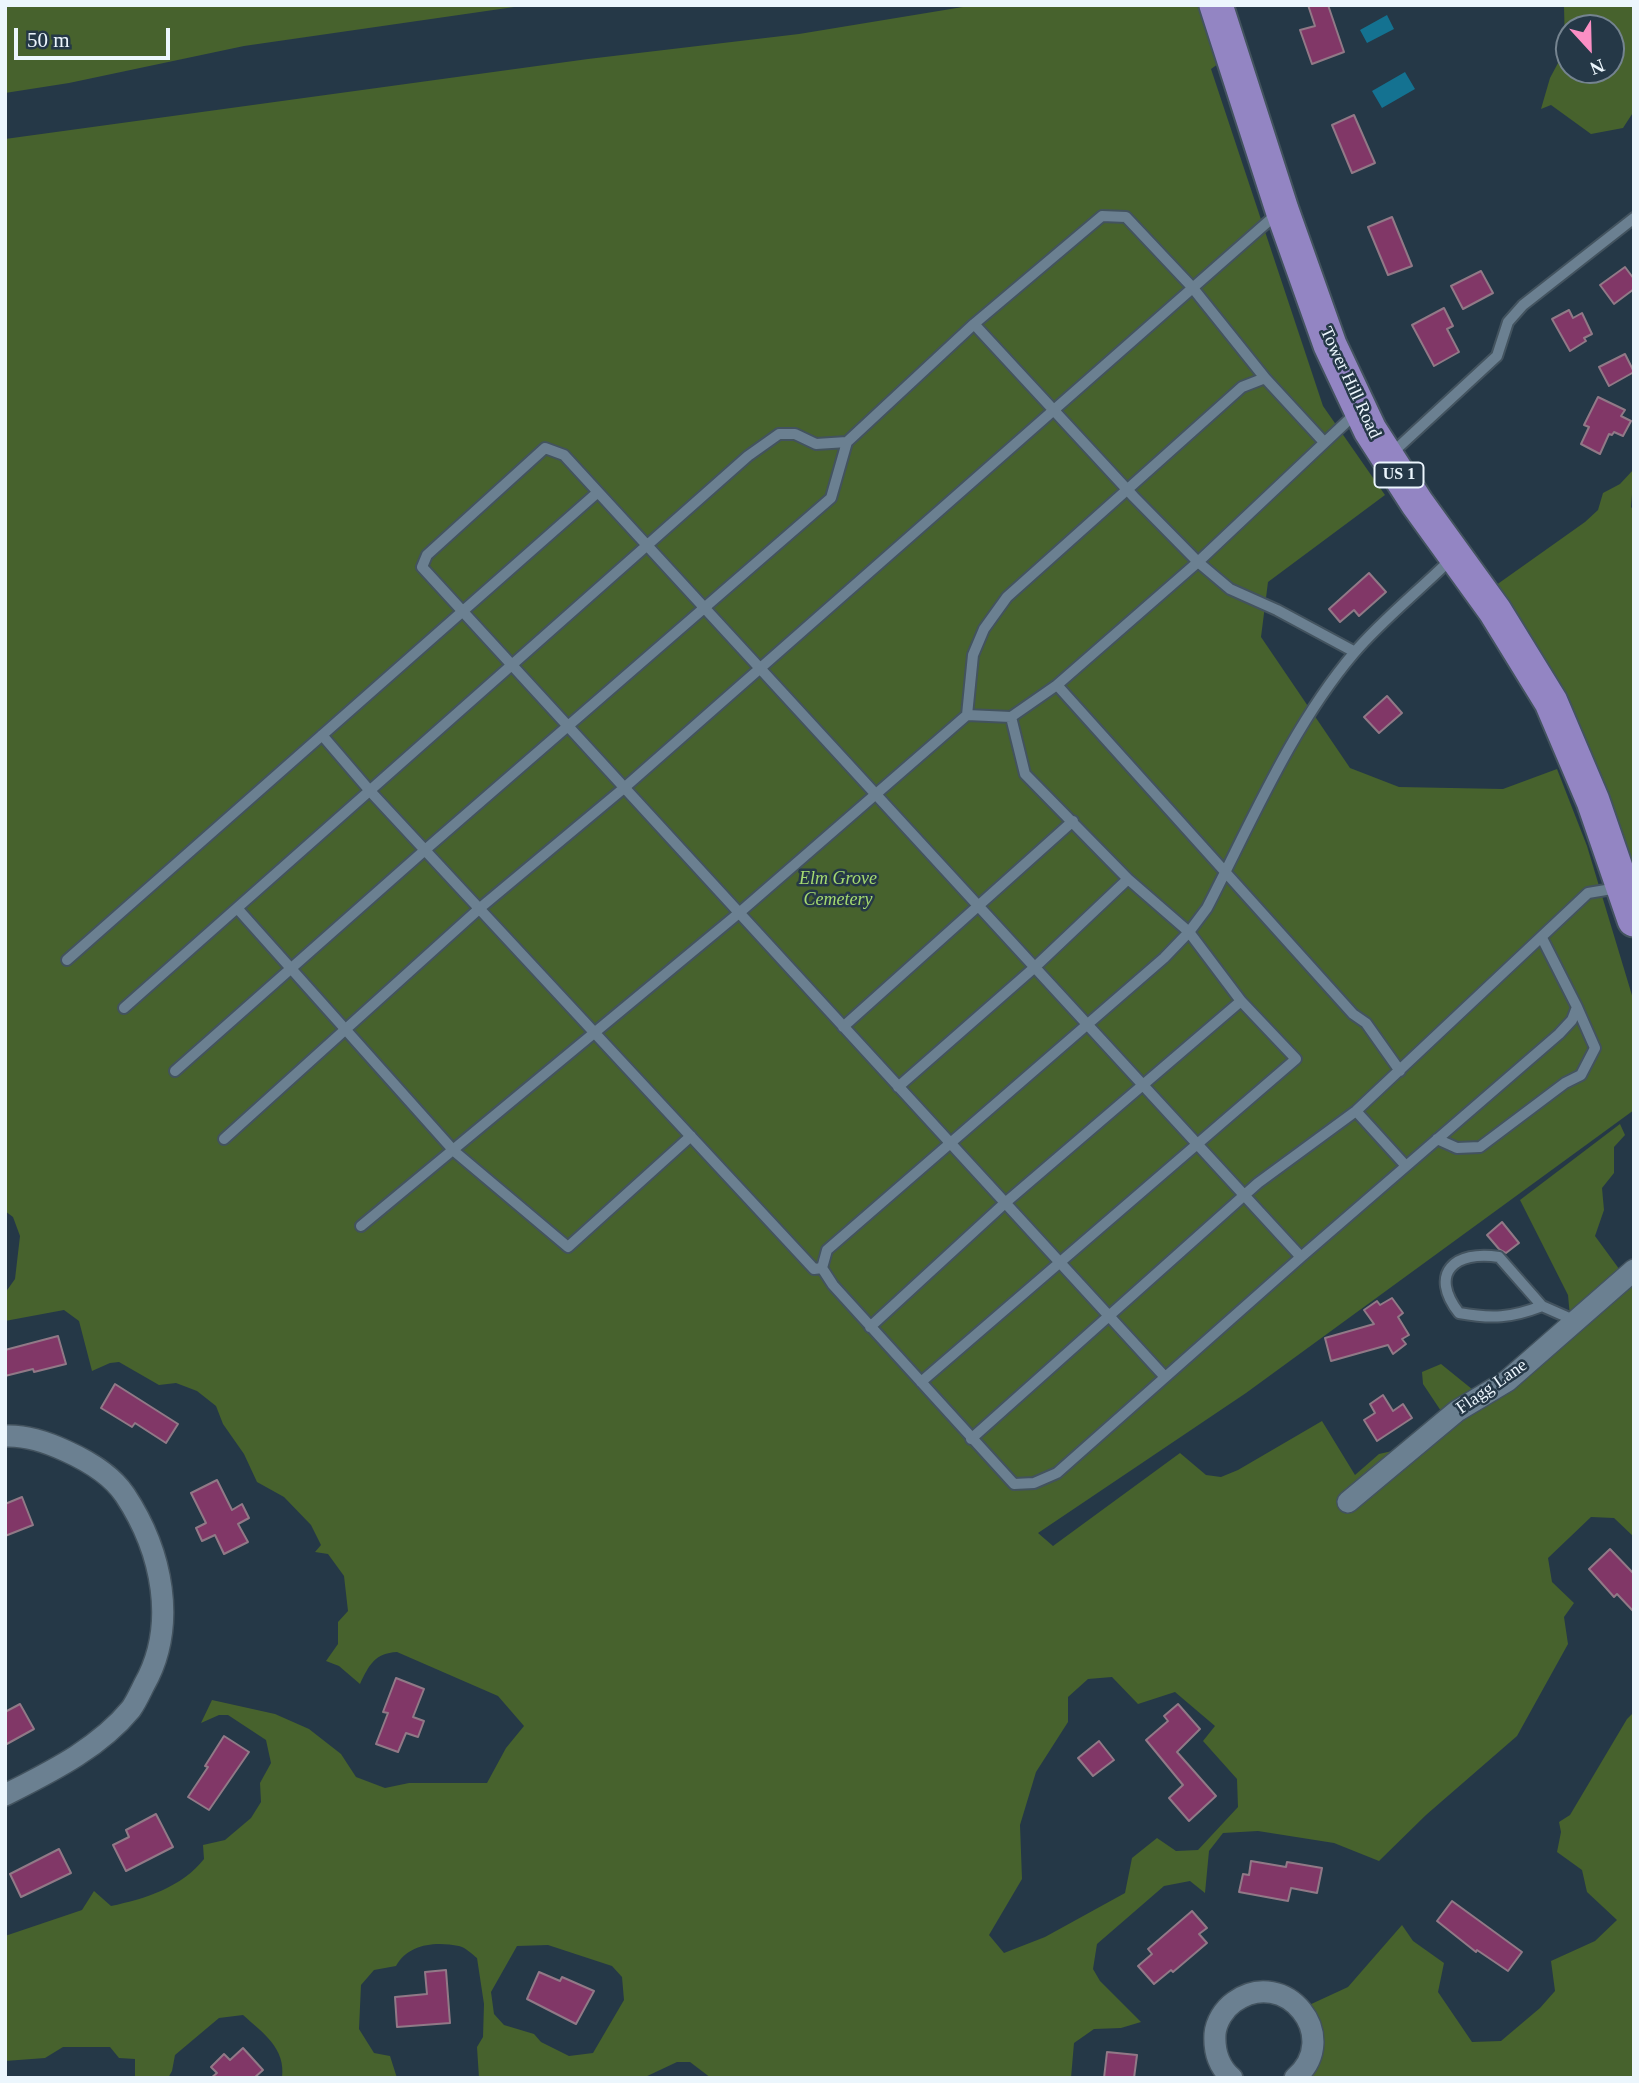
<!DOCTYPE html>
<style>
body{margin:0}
#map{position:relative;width:1639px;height:2083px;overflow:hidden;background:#253847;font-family:"Times New Roman",serif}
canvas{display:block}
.frame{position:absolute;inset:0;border:7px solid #ecf6fd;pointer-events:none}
.north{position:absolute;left:1555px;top:14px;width:70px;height:70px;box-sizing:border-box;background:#253847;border:2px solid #758490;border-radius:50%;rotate:158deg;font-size:19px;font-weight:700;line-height:28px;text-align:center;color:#ecf6fd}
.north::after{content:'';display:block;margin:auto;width:24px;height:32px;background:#fb8fc4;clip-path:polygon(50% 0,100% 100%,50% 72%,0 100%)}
.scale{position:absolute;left:14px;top:28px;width:156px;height:32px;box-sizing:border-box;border:4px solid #ecf6fd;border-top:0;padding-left:9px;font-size:21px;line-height:24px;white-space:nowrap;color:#ecf6fd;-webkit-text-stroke:5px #253847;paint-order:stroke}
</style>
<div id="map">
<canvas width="1639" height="2083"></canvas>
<div class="frame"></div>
<div class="north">N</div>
<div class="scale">50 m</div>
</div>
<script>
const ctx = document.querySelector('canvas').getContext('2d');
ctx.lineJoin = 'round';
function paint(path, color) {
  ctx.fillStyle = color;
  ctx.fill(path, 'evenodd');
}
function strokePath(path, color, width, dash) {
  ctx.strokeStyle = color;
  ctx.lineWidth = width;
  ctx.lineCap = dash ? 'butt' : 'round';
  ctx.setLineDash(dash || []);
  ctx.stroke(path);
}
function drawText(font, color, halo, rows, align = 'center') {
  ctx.font = font + ' "Times New Roman",serif';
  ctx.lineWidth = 5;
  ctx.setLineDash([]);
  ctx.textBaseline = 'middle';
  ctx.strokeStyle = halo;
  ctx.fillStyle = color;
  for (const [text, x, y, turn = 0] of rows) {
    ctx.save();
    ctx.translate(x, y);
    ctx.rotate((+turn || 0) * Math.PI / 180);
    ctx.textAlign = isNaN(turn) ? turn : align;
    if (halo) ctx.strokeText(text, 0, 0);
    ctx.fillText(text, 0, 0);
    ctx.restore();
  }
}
paint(new Path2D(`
 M 5,5 L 528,5 L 244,46 L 69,83 L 5,93 Z
 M 975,5 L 1216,5 L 1232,54 L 1211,69 L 1323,406 L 1385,495 L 1268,582 L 1261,637 L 1350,768 L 1399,787 L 1503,789 L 1557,769 L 1587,846 L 1634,1002 L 1634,1110 L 1246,1393 L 1038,1533 L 1053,1546 L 1180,1453 L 1206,1475 L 1221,1477 L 1238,1470 L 1322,1421 L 1355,1475 L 1379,1454 L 1414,1446 L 1445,1417 L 1423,1384 L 1422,1372 L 1441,1364 L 1483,1398 L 1571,1328 L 1568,1295 L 1520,1200 L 1620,1124 L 1625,1135 L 1614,1147 L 1614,1173 L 1602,1188 L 1604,1210 L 1595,1236 L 1625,1277 L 1634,1272 L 1634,1537 L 1614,1518 L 1591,1517 L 1548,1558 L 1552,1582 L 1574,1603 L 1564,1617 L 1568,1644 L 1517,1736 L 1426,1815 L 1379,1861 L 1334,1843 L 1258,1831 L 1223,1833 L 1209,1851 L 1205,1893 L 1190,1881 L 1164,1886 L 1097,1944 L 1093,1969 L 1100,1981 L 1141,2022 L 1121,2028 L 1094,2029 L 1074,2043 L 1071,2078 L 711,2078 L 690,2062 L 677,2062 L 643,2078 L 479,2078 L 477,2047 L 483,2037 L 484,2004 L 477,1958 C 472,1954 465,1947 459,1946 C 435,1941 408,1944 396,1966 L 374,1970 L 361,1985 L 359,2029 L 374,2053 L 390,2056 L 397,2078 L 282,2078 C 286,2048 263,2033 243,2015 L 219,2018 L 175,2055 L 172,2071 L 168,2078 L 135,2078 L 135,2059 L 119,2058 L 110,2047 L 63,2047 L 45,2058 L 5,2061 L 5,1936 L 82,1910 L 94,1891 L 111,1906 C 145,1899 182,1887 204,1859 L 203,1845 L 225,1840 L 251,1818 L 261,1802 L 260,1783 L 271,1763 L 266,1740 L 228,1715 L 219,1715 L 201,1723 L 212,1700 L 275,1714 L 309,1729 L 341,1754 L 356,1777 L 385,1788 L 409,1783 L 487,1783 L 506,1748 L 524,1726 L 498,1696 L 397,1652 C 375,1653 369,1665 360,1684 L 339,1666 L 326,1661 L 338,1644 L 338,1622 L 348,1611 L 344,1576 L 328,1554 L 315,1552 L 321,1545 L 311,1525 L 284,1497 L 257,1482 L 244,1454 L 223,1424 L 216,1406 L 197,1391 L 176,1383 L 159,1385 L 119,1362 L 110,1363 L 92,1371 L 79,1321 L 64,1310 L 5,1321 L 5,1293 L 15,1279 L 20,1236 L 13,1217 L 5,1211 L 5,139 L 588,59 L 799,34 ZM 1112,1677 L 1138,1704 L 1175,1692 L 1215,1726 L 1203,1741 L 1237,1779 L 1238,1807 L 1198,1850 L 1176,1851 L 1157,1838 L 1132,1858 L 1125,1893 L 1045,1937 L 1004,1953 L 989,1935 L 1022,1879 L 1020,1825 L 1036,1772 L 1068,1722 L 1068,1697 L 1088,1679 ZM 548,1945 L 612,1966 L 622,1977 L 624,2000 L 593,2053 L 569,2056 L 541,2042 L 534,2034 L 504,2025 L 494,2014 L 491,1992 L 517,1946 Z
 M 1564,5 L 1634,5 L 1634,111 L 1623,128 L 1591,134 L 1551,105 L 1541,109 L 1550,78 L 1565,50 ZM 1611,28 L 1611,70 L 1569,70 L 1569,28 Z
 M 1634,469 L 1631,507 L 1634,511 L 1634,913 L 1492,588 L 1585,522 L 1598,510 L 1603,493 L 1620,484 Z
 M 1634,1712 L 1634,2078 L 1301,2078 L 1307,2006 L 1348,1987 L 1402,1925 L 1413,1941 L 1444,1963 L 1438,1992 L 1472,2042 L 1501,2041 L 1540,2008 L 1555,1991 L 1551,1961 L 1595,1941 L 1617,1920 L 1587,1892 L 1582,1870 L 1557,1852 L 1561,1832 L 1559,1822 L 1570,1815 L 1627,1719 Z`), '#47622d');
paint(new Path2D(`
 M 1387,15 L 1394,29 L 1367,43 L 1360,30 Z
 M 1405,72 L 1415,89 L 1382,108 L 1372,91 Z`), '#147291');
const building = new Path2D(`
 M 1308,5 L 1328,5 L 1344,52 L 1312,64 L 1300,30 L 1315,26 Z
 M 1354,115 L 1375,163 L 1352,173 L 1332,125 Z
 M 1392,217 L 1412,266 L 1388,275 L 1368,227 Z
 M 1625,267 L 1634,279 L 1634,289 L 1614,304 L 1600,285 Z
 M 1481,271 L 1493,293 L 1463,309 L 1451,286 Z
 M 1444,308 L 1453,326 L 1447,329 L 1459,352 L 1434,366 L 1412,325 Z
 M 1569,310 L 1573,318 L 1582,313 L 1592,334 L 1584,338 L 1586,341 L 1570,351 L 1552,319 Z
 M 1625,354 L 1634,372 L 1609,386 L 1599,367 Z
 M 1598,397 L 1625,410 L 1621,416 L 1631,421 L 1623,436 L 1614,432 L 1612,435 L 1609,434 L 1600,454 L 1581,444 L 1589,427 L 1584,425 Z
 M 1369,573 L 1386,592 L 1359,616 L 1354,610 L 1340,622 L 1329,609 Z
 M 1387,696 L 1402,713 L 1379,733 L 1364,717 Z
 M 1502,1222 L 1519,1243 L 1506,1253 L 1499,1249 L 1487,1235 Z
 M 1392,1298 L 1403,1313 L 1398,1317 L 1409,1335 L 1402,1339 L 1406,1344 L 1393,1354 L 1388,1345 L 1331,1361 L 1325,1338 L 1374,1324 L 1364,1310 L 1377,1301 L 1380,1305 Z
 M 58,1336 L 66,1364 L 34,1372 L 33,1369 L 5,1376 L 5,1350 Z
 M 115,1384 L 178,1424 L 166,1443 L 135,1423 L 132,1427 L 101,1408 Z
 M 1383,1395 L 1393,1411 L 1403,1404 L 1412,1418 L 1377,1441 L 1364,1420 L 1375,1413 L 1370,1404 Z
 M 217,1480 L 232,1510 L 242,1504 L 249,1518 L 238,1524 L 248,1542 L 224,1554 L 215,1535 L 202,1541 L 196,1528 L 206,1523 L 191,1493 Z
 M 22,1497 L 33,1525 L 5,1536 L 5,1504 Z
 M 1610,1549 L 1634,1574 L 1634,1612 L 1617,1594 L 1614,1597 L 1589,1569 Z
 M 396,1678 L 424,1689 L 413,1717 L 424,1721 L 418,1737 L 406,1733 L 398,1752 L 376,1744 L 388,1713 L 383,1712 Z
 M 20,1704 L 34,1729 L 5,1745 L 5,1712 Z
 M 1178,1704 L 1200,1729 L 1177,1752 L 1216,1796 L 1189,1821 L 1169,1798 L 1183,1785 L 1146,1740 L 1168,1721 L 1164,1716 Z
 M 224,1736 L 249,1752 L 209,1810 L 188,1797 L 208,1767 L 205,1766 Z
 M 1099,1741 L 1114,1760 L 1093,1776 L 1078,1758 Z
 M 156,1814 L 173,1847 L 126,1871 L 113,1845 L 129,1837 L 126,1830 Z
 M 59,1849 L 71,1873 L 21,1897 L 10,1874 Z
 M 1251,1861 L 1286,1867 L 1287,1862 L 1322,1868 L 1317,1893 L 1291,1888 L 1288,1901 L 1239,1892 L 1243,1874 L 1249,1875 Z
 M 1452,1901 L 1522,1952 L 1508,1971 L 1477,1950 L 1476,1952 L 1437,1921 Z
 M 1192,1911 L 1207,1928 L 1199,1934 L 1207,1943 L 1173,1972 L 1171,1970 L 1154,1984 L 1138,1966 L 1152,1954 L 1148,1949 Z
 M 446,1970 L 450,2023 L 397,2027 L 395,1997 L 427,1994 L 425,1972 Z
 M 539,1972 L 560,1981 L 562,1977 L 594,1991 L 576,2024 L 527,1999 Z
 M 243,2048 L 263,2070 L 254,2078 L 211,2078 L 217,2073 L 211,2067 L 224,2054 L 230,2060 Z
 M 1107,2052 L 1137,2055 L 1134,2078 L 1104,2078 Z`);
paint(building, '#813767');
strokePath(building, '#917987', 2);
const service = new Path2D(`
 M 974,324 L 1134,497 L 1198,562 L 1230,589 L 1277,610 L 1355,652
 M 1391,454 L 1497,356 L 1508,322 L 1523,305 L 1634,218
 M 1451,559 C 1421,589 1381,621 1354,653 C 1292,726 1251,823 1207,908 L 1189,932 L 1164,958 L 827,1250 L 822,1268 L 833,1285 L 1014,1484 L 1034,1483 L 1057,1473 L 1301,1257 L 1559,1034 L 1572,1020 L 1577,1007 L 1542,938
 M 1057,685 L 1353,1014 L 1366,1023 L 1400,1071
 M 967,715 L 1011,717 L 1057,685 L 1198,562 L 1356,413
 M 322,735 L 370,791 L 814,1269 L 822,1268
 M 237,908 L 454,1151 L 568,1247 L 691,1136
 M 67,960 L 598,492
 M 124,1008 L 748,456 L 779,434 L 795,434 L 816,444 L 847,442 L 974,324 L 1102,216 L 1126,217 L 1192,287 L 1265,378 L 1324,442
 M 843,1027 L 1073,821
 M 175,1071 L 425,850 L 831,498 L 847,442
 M 898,1087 L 1035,967 L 1128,879
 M 1356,1111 L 1406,1166
 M 224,1139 L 480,908 L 624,788 L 1279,212
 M 1437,1139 L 1457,1148 L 1480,1147 L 1565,1083 L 1581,1075 L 1595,1048 L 1577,1007
 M 361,1226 L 739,913 L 967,715 L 973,655 L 984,629 L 1007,597 L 1242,387 L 1265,378
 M 1542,1306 C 1511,1318 1492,1319 1459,1313 C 1428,1273 1455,1250 1499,1257 L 1542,1306 L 1576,1321
 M 870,1327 L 1005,1203 L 1241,1001
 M 1165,1377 L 422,567 L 427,555 L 545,448 L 564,455 L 1301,1257
 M 921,1382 L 1296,1059 L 1241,1001 L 1189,932 L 1128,879 L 1025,774 L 1011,717
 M 971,1439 L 1258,1183 L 1356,1111 L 1588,893 L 1618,888`);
const minor = new Path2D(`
 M 5,1436 C 27,1435 47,1442 66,1451 C 88,1461 111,1474 125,1495 C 162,1551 178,1625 144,1685 C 140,1693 136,1702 131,1709 C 98,1749 50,1772 5,1795
 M 1348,1502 L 1457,1411 L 1507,1381 L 1634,1270
 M 1232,2078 C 1219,2067 1214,2051 1215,2034 C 1216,2022 1224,2009 1234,2002 C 1285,1965 1343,2037 1295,2078`);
const primary = new Path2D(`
 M 1216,5 L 1282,210 L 1330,345 L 1370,430 L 1417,503 L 1495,611 L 1551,702 L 1593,801 L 1634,920`);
strokePath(service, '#43535f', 14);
strokePath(minor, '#43535f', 24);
strokePath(primary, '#43535f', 37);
strokePath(service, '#6b8091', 10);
strokePath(minor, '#6b8091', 21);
strokePath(primary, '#9385c3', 33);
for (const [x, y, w] of [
 [1399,475,49]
]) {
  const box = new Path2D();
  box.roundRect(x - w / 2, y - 12.5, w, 25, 5);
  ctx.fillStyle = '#253847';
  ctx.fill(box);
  strokePath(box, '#ecf6fd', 2);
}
drawText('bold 16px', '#ecf6fd', null, [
 ["US 1",1399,475]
]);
drawText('18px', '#ecf6fd', '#253847', [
 ["Tower Hill Road",1350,383,65],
 ["Flagg Lane",1492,1387,-35]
]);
drawText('italic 18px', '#a5da70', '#253847', [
 ["Elm Grove",838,879],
 ["Cemetery",838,900]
]);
</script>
